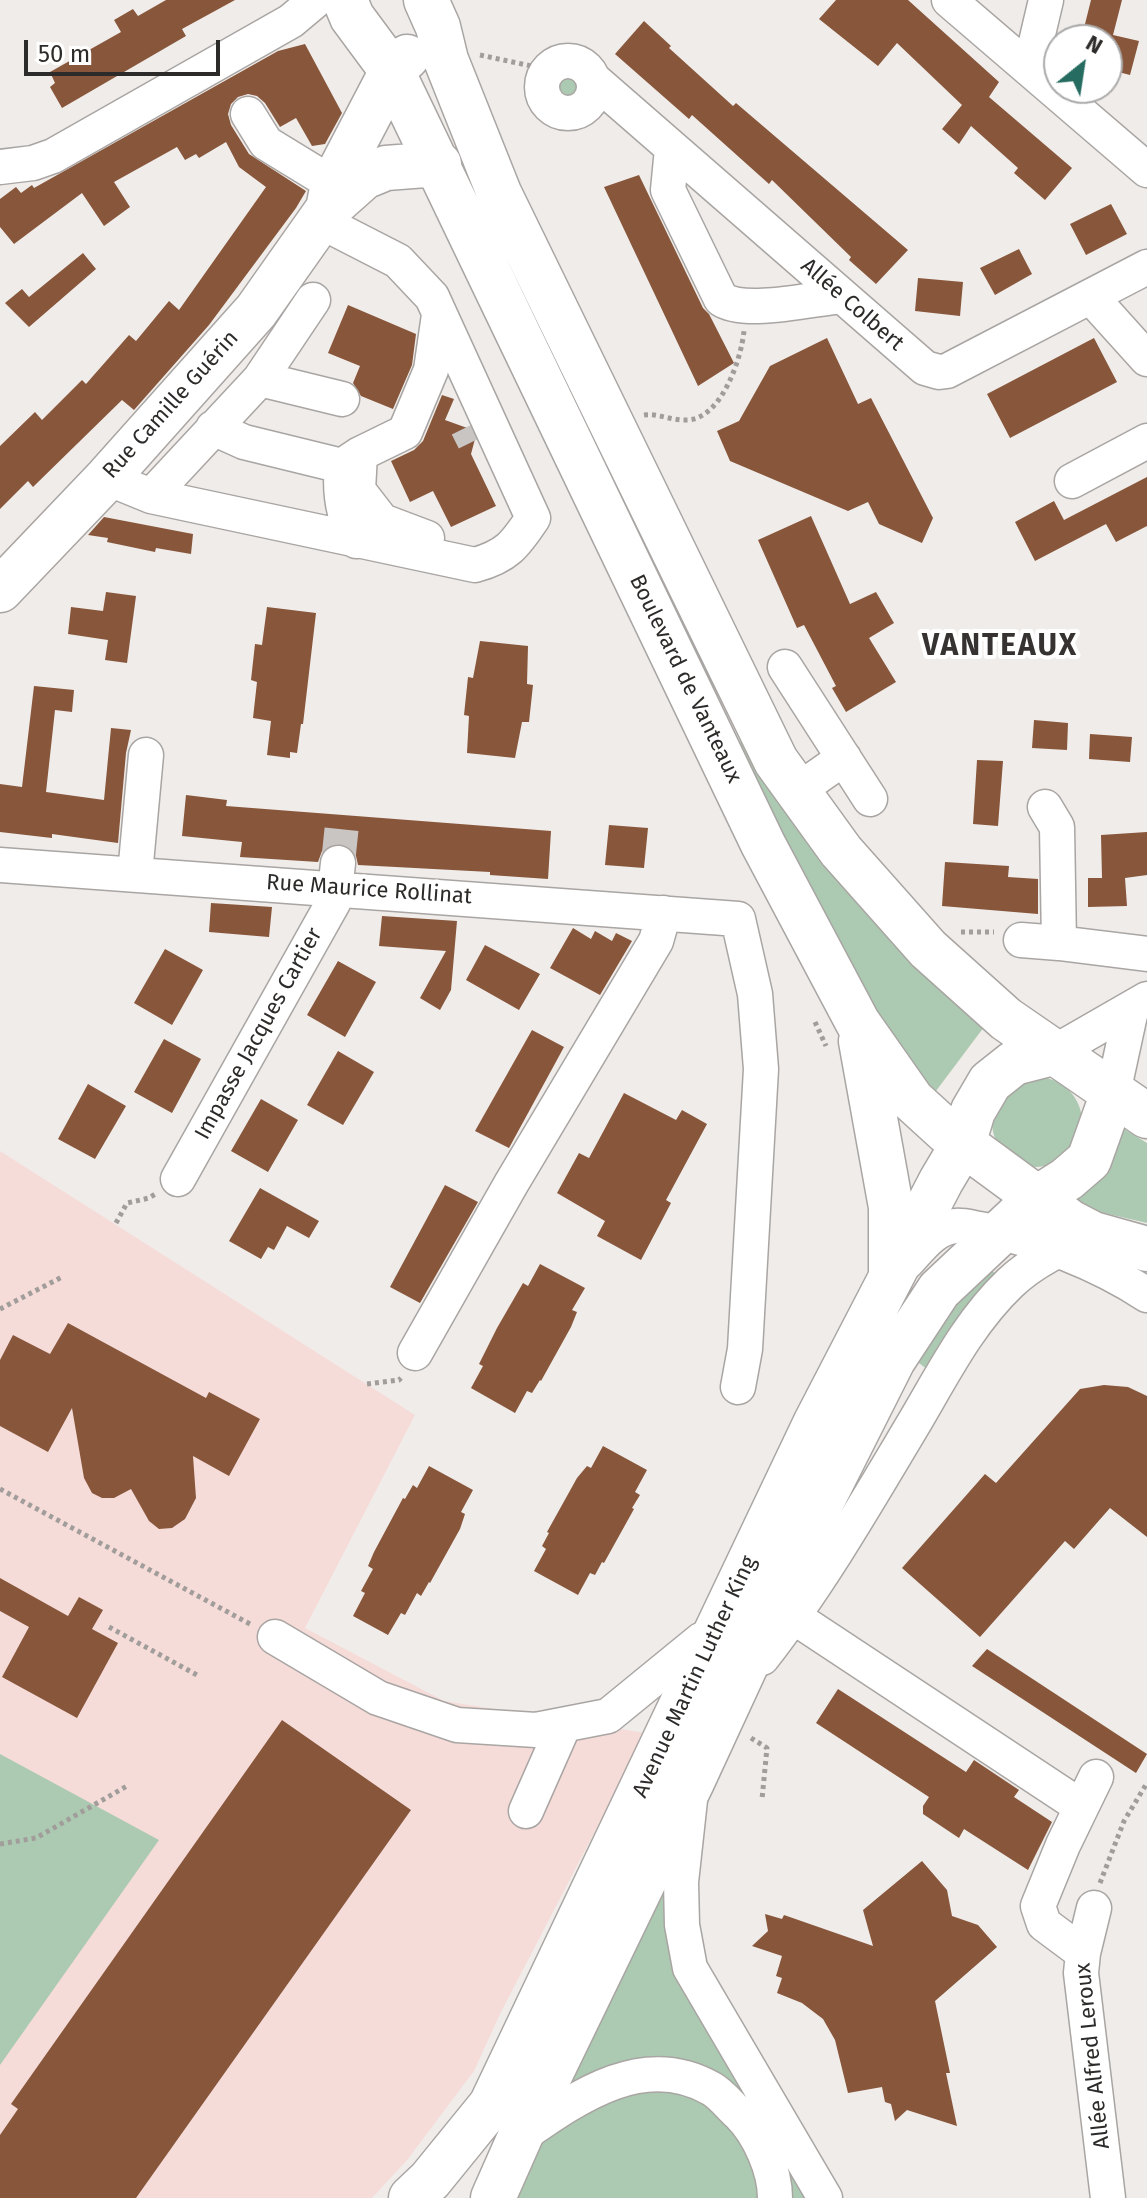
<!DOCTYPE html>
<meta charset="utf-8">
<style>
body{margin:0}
#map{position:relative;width:1147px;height:2198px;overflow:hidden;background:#f0ece9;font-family:"Fira Sans",sans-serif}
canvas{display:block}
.north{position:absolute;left:1043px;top:24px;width:80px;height:80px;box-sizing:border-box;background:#fff;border:2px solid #abaaaa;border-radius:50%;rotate:30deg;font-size:22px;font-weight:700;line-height:32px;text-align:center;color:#2d2b2a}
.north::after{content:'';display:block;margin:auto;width:28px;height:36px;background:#266c61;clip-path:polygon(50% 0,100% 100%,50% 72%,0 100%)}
.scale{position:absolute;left:24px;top:40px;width:196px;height:36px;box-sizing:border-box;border:4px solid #2d2b2a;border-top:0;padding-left:10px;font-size:24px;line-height:28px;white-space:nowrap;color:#2d2b2a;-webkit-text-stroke:6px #fff;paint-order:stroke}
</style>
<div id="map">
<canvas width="1147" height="2198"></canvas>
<div class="north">N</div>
<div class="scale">50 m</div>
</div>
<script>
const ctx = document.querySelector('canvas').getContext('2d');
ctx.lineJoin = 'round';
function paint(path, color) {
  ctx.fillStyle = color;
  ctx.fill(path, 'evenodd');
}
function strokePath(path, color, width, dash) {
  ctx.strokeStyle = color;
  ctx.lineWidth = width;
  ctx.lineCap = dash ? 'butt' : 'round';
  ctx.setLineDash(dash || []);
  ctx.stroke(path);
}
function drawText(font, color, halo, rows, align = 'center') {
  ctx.font = font + ' "Fira Sans",sans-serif';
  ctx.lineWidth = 8;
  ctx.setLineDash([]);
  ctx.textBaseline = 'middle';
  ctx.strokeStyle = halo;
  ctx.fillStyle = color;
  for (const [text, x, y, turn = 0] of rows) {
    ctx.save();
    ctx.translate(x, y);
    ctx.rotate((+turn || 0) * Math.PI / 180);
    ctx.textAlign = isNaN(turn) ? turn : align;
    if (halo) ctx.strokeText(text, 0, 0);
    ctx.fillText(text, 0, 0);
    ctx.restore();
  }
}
paint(new Path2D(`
 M 0,1151 L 415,1415 L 305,1628 L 444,1701 L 646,1733 L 501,2012 L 474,2071 L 408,2159 L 372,2198 L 0,2198 Z`), '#f6dcd9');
paint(new Path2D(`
 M552 87a16 16 0 1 1 32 0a16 16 0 1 1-32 0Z
 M 743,741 L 984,1027 L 933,1095 L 881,1031 L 736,743 Z
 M992 1122a45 45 0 1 1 90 0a45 45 0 1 1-90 0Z
 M 1124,1129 L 1147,1143 L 1147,1223 L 1100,1212 L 1089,1215 L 1070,1199 C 1105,1173 1109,1172 1124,1129 Z
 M 985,1266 L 998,1275 L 932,1373 L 915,1360 L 945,1314 Z
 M 0,1754 L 159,1840 L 0,2065 Z
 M 692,1782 L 682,1925 L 825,2198 L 493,2198 Z`), '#accab2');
paint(new Path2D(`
 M 166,0 L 235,0 L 182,29 L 186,36 L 62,108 L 50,87 L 55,83 L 50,72 L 121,32 L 114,20 L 133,9 L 138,16 Z
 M 836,0 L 908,0 L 999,82 L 989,97 L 1072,168 L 1045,200 L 1014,173 L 1018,168 L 971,126 L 959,144 L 942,129 L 962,105 L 897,43 L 878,66 L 819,19 Z
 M 1091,0 L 1122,0 L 1113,35 L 1139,41 L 1130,75 L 1107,69 L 1107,40 L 1081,40 Z
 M 644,21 L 671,46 L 669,48 L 733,106 L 736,103 L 908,250 L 876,284 L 849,260 L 851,257 L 772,180 L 769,184 L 692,115 L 689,119 L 615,54 Z
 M 305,44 L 342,113 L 325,144 L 312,146 L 296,118 L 280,127 L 265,103 L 257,96 L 248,94 L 238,97 L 231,104 L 228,114 L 231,125 L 249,154 L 306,191 L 296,208 L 209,325 L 134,410 L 122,400 L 33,487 L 28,481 L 0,509 L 0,446 L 35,412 L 42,420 L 82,380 L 86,384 L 129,335 L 136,341 L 169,301 L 179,310 L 266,187 L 239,167 L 226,142 L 199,158 L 196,154 L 185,160 L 177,147 L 114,182 L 130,207 L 104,226 L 82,193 L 14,244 L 0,227 L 0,199 L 16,187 L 21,193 L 32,185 L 34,188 L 278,51 Z
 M 639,175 L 703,308 L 709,314 L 734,363 L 698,386 L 604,187 Z
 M 1111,204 L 1127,234 L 1086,255 L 1070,224 Z
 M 1019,249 L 1032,274 L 995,295 L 980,268 Z
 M 83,253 L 96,269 L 29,327 L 5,303 L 22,289 L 29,297 Z
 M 918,278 L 963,282 L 960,316 L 915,311 Z
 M 348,305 L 416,334 L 412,365 L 393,409 L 361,396 L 353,383 L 360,366 L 328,353 Z
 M 827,338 L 858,404 L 871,398 L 933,518 L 922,543 L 879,524 L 868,502 L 848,511 L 730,461 L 717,431 L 739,421 L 770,366 Z
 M 1094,338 L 1117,382 L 1010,438 L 987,394 Z
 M 442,395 L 454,399 L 445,420 L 470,429 L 475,439 L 471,454 L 496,506 L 451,527 L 433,491 L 410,502 L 391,461 L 414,450 L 423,441 Z
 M 1147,477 L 1147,526 L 1116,542 L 1106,524 L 1035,561 L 1015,522 L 1054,501 L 1064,520 Z
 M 811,516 L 850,604 L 876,592 L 894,623 L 869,638 L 896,682 L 846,712 L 832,688 L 836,686 L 804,625 L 797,628 L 758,540 Z
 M 104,517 L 193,534 L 191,554 L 156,548 L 155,552 L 107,542 L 108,538 L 88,535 Z
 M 106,592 L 136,596 L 127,663 L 105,660 L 108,640 L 68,634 L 71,607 L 103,611 Z
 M 267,607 L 316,613 L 303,724 L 301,724 L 297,753 L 290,752 L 290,758 L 267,755 L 271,721 L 253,718 L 257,682 L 251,680 L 255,644 L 262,645 Z
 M 480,641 L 528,646 L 527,684 L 533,685 L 529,722 L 522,722 L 515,758 L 467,753 L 469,716 L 464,715 L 468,677 L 473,678 Z
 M 34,686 L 74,690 L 72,712 L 55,710 L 46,792 L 104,800 L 111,728 L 131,730 L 126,753 L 118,843 L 52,834 L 52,838 L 0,832 L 0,784 L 22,787 Z
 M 1034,720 L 1068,723 L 1067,750 L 1032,748 Z
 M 1090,734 L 1132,737 L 1130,762 L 1089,759 Z
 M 977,760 L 1003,761 L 998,826 L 973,824 Z
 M 186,795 L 227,800 L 226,806 L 551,831 L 548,879 L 490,875 L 490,872 L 358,865 L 356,856 L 350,847 L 339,843 L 331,844 L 322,851 L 318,862 L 240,857 L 242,842 L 182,836 Z
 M 609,825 L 648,828 L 644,868 L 605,865 Z
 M 1147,832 L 1147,875 L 1125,878 L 1127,906 L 1088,907 L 1088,878 L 1102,878 L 1101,835 Z
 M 945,862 L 1009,866 L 1008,877 L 1038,879 L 1038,914 L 942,906 Z
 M 211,903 L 272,907 L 269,937 L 209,932 Z
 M 382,916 L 457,921 L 451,990 L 440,1010 L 420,998 L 446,951 L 379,946 Z
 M 573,928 L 591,939 L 595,931 L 612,941 L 616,933 L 632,941 L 600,995 L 550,968 Z
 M 485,945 L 540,974 L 519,1010 L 466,980 Z
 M 165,949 L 203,970 L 172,1025 L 134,1003 Z
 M 338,961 L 376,982 L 345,1037 L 307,1015 Z
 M 532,1030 L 564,1047 L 509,1148 L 475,1131 Z
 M 164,1039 L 201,1059 L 172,1113 L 134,1092 Z
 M 338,1051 L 374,1072 L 343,1125 L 307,1105 Z
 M 88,1084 L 126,1106 L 95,1159 L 58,1139 Z
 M 624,1093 L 676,1120 L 682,1110 L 707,1124 L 666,1200 L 671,1203 L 641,1260 L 597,1236 L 605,1221 L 557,1193 L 579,1153 L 589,1158 Z
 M 261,1099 L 298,1120 L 268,1172 L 231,1151 Z
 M 445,1185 L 478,1202 L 420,1303 L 390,1287 Z
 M 260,1188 L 319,1221 L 309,1238 L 287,1226 L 274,1250 L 268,1247 L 261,1259 L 229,1241 Z
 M 540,1264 L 585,1288 L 572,1310 L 577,1312 L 571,1327 L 541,1381 L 540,1380 L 532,1393 L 527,1391 L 515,1413 L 471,1388 L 483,1366 L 479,1364 L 497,1328 L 523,1283 L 528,1286 Z
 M 68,1323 L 206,1398 L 209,1392 L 260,1419 L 229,1476 L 193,1456 L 196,1498 L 185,1519 L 172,1528 L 159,1529 L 149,1521 L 131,1489 L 114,1498 L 102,1498 L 92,1493 L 84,1478 L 72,1408 L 48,1452 L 0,1426 L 0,1360 L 13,1335 L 50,1354 Z
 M 1104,1385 L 1128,1387 L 1147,1396 L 1147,1537 L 1110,1508 L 1074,1549 L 1065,1541 L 980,1637 L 902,1568 L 985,1474 L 996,1483 L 1080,1389 Z
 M 603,1446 L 647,1470 L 635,1492 L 640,1495 L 632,1508 L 634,1509 L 604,1563 L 602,1562 L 595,1575 L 590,1573 L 578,1595 L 534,1571 L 546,1549 L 542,1546 L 549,1533 L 547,1532 L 577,1478 L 587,1466 L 591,1468 Z
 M 429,1466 L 473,1490 L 461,1512 L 465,1514 L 460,1529 L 430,1583 L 429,1582 L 421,1596 L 417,1593 L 405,1615 L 401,1613 L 388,1635 L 353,1616 L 365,1593 L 361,1591 L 373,1569 L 368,1566 L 374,1552 L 403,1498 L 405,1499 L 413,1485 L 417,1488 Z
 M 0,1578 L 68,1616 L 79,1597 L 103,1610 L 92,1629 L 118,1643 L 77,1718 L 2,1677 L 29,1627 L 0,1611 Z
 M 987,1649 L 1147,1754 L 1136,1773 L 972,1666 Z
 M 838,1689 L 966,1772 L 974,1760 L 1019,1790 L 1014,1797 L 1052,1822 L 1028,1870 L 964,1829 L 959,1838 L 923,1814 L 923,1806 L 929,1797 L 816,1723 Z
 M 282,1720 L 411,1810 L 136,2198 L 0,2198 L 0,2135 L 18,2109 L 11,2104 Z
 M 922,1861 L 947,1890 L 952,1916 L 978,1925 L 997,1947 L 935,2001 L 950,2073 L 946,2073 L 957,2126 L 907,2110 L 895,2121 L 891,2104 L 885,2102 L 882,2087 L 848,2093 L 835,2040 L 823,2019 L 802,2003 L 777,1993 L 782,1978 L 776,1976 L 782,1956 L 752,1946 L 768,1931 L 765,1914 L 782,1919 L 784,1915 L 873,1946 L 863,1910 Z`), '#87563b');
strokePath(new Path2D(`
 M 467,427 L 474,441
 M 338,863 L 343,815`), '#c9c5c3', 34, [34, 17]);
const minor = new Path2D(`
 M 949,0 L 1147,170
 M542 87a26 26 0 1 1 52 0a26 26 0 1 1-52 0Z
 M 1030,68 L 1046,0
 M 593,79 L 925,368 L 939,372 L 947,371 L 1147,267
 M 248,114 L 266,143 L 333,184
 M 672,149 L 668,190 L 721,299 C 745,315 811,299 841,296
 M 0,167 L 33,163 L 53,156 L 291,21 L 316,0
 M 1091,297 L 1147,359
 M 260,379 L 342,399
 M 213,428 L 244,442 L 342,466
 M 360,454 L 358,490 L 382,521 L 427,538
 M 107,478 L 151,496 L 475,565 C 507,556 515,545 533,518 L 432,297 L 398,261 L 320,221
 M 1072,481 L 1147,441
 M 151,496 L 260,379 L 313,300
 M 356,541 C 343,517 339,493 342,466 L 360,454 L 405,432 L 431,370 L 439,315
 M 785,667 L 870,799
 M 797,791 L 844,758
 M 1045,807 L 1057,827 L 1059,943 L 1147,954
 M 0,865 L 738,919 L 755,994 L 761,1069 L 745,1349 L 738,1387
 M 135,874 L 146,755
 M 1021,940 L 1059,943
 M 1053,1053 L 1147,999
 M 1113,1093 L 1131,1010
 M 178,1179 L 334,901 L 338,863
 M 907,1262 C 921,1247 934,1228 955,1226 C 963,1225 973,1228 980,1229 C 1035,1238 1100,1264 1147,1295
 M 415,1353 L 511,1184 L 656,941 L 664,913
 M 798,1598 L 794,1617 L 1080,1806
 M 275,1637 L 378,1698 L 457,1725 L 536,1730 L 608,1716 L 701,1640 L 715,1634
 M 762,1658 C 818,1586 864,1507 911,1428 C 941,1378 967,1324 1010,1283 C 1034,1260 1064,1247 1093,1234
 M 690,1800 L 681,1882 L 682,1925 L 690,1968 L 825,2198
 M 526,1811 L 564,1725
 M 1094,1908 L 1083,1953 L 1081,1973 L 1108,2198
 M 1083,1953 L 1044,1924 L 1038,1906 L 1063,1845 L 1096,1777
 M 520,2137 C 576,2098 643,2049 712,2089 C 722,2095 730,2106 739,2114 C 759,2134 775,2170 775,2198`);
const major = new Path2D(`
 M 345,0 L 352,17 L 392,71 L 763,844 L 858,1023 L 912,1100 L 946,1131 L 1070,1222 L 1093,1234 L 1147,1249
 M 426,0 L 438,27 L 446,60 L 499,193 L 776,761 L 841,851 L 928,949 L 1006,1019 L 1147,1116
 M 328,209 L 364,177 L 386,168 L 439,164
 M 0,590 L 107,478 L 256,311 L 328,209 L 333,184 L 392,71 L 407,57
 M 861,1041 L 891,1207 L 891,1273
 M 411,2198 L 430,2180 L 491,2105 L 815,1424 L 941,1181 L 963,1144 L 973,1111 L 990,1082 L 1014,1063 L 1053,1053
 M 493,2198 L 520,2137 L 692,1782 L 819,1507 L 893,1360 L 939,1290 L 1037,1198 L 1067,1179 L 1089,1160 L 1113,1093`);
strokePath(minor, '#a9a5a3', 37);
strokePath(major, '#a9a5a3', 47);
strokePath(new Path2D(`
 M 480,55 L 550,70
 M 644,415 C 658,413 672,421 687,420 C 721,419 741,360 744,331
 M 961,932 L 994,932
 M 815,1022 L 826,1046
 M 116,1223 L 127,1203 L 149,1198 L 157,1193
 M 0,1309 L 64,1276
 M 367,1384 L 399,1380 L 401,1378
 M 0,1489 L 250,1624
 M 109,1627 L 197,1675
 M 751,1738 L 767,1748 L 762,1799
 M 0,1844 L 36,1838 L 127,1786
 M 1100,1883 L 1124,1821 L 1147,1783`), '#a19d9b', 5, [4, 4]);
strokePath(minor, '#fff', 34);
strokePath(major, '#fff', 44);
drawText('22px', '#2d2b2a', '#fff', [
 ["Allée Colbert",852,305,41],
 ["Rue Camille Guérin",171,405,-48],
 ["Boulevard de Vanteaux",685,679,64],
 ["Rue Maurice Rollinat",369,890,4],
 ["Impasse Jacques Cartier",259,1034,-61],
 ["Avenue Martin Luther King",695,1677,-65],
 ["Allée Alfred Leroux",1093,2056,-96]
]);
ctx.letterSpacing = '2px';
drawText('bold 30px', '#363231', '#fff', [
 ["VANTEAUX",1000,647]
]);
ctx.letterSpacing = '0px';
</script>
